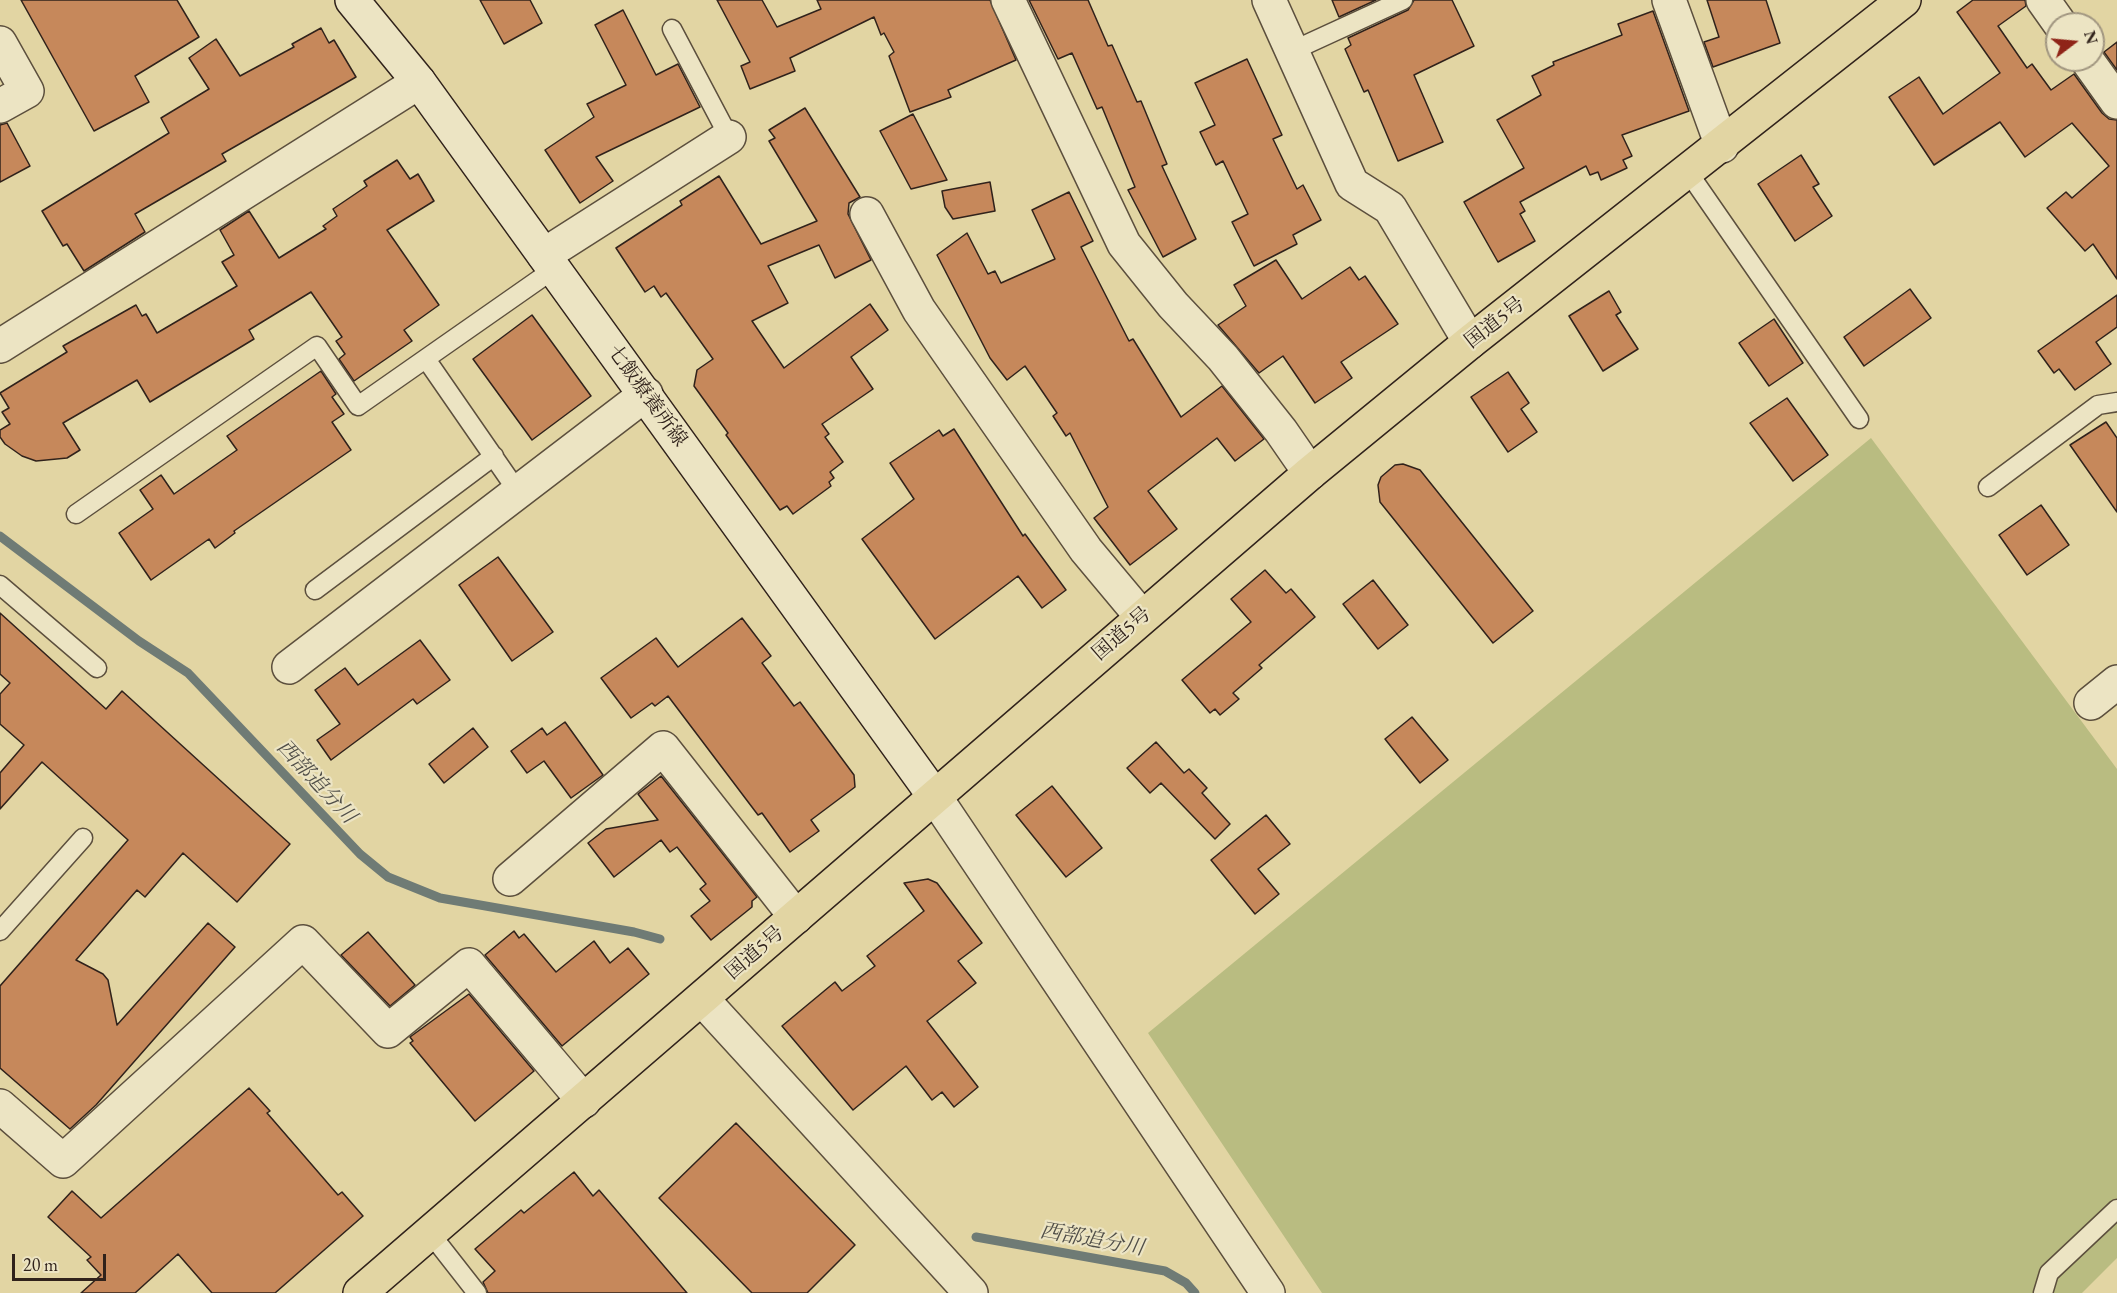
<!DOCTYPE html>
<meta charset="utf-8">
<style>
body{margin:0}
#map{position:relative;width:2117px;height:1293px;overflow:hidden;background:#e2d5a3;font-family:"EB Garamond",serif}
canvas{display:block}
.north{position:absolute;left:2045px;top:12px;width:60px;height:60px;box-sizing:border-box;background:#ece4c3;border:2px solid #a19680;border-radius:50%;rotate:74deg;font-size:16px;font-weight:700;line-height:24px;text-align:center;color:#30221b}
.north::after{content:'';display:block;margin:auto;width:21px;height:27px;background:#8f2418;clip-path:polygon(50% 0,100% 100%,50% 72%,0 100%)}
.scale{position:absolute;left:12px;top:1254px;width:94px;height:27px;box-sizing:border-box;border:3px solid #30221b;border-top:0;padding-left:8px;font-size:18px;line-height:21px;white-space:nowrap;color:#30221b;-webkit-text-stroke:4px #ece4c3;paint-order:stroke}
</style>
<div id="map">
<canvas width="2117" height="1293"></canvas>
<div class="north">N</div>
<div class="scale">20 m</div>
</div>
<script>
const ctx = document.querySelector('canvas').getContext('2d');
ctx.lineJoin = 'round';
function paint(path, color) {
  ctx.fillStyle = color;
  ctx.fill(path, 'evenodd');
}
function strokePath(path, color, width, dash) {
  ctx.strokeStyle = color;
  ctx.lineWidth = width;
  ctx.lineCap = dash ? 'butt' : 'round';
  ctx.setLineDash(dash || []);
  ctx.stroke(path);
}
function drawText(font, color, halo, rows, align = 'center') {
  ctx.font = font + ' "EB Garamond","Noto Serif JP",serif';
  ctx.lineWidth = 4.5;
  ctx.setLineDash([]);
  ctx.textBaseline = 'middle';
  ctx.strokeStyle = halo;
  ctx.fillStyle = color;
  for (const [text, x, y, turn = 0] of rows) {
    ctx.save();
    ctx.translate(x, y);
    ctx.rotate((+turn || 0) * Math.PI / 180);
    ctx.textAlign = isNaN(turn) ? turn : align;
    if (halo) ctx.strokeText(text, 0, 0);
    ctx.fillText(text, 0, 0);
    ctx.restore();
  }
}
paint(new Path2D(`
 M 1871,438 L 2117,769 L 2117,1258 L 2082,1293 L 1322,1293 L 1148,1033 Z`), '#b9bc81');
strokePath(new Path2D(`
 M 0,536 L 139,641 L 188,673 L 360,854 L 388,877 L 440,898 L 634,932 L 660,939
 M 976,1237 L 1165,1271 L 1186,1283 L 1195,1293`), '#6f7b75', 9);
const building = new Path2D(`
 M 21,0 L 177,0 L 199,37 L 135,76 L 149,102 L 94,131 Z
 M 480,0 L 530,0 L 542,23 L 504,44 Z
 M 717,0 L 762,0 L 777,27 L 821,9 L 817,0 L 990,0 L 1016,60 L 948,90 L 951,97 L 910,112 L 889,56 L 894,52 L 884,33 L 881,35 L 874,17 L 790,58 L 795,71 L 750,89 L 741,66 L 750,62 Z
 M 1029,0 L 1088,0 L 1108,46 L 1112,45 L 1137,102 L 1141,101 L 1167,164 L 1162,166 L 1196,239 L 1163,257 L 1128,190 L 1135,187 L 1102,107 L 1097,109 L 1072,53 L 1058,59 Z
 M 1332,0 L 1376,0 L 1339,17 Z
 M 1414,0 L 1452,0 L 1474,46 L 1414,75 L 1443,142 L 1398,161 L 1368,90 L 1364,92 L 1345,49 L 1351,45 L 1348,38 L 1408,10 Z
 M 1707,0 L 1766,0 L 1780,43 L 1713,67 L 1704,42 L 1719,37 Z
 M 1973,0 L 2025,0 L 2026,6 L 1998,26 L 2027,68 L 2032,64 L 2051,90 L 2074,74 L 2102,113 L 2109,119 L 2117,120 L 2117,279 L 2093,244 L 2085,251 L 2047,208 L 2066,192 L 2072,198 L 2109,166 L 2072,123 L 2025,157 L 2000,122 L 1934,165 L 1889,97 L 1919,77 L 1943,114 L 2000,73 L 1957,12 Z
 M 623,10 L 656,75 L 678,64 L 700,107 L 596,157 L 613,181 L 580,203 L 545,150 L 594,117 L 587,104 L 626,85 L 595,25 Z
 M 1653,11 L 1689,111 L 1622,135 L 1632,156 L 1623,160 L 1627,168 L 1601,180 L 1598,172 L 1590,175 L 1586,166 L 1520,202 L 1525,211 L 1520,214 L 1535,241 L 1498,262 L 1464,202 L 1524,168 L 1497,120 L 1541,95 L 1532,76 L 1554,65 L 1553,62 L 1622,35 L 1618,24 Z
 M 321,28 L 329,43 L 334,40 L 356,77 L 222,154 L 226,161 L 135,214 L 145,232 L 84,271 L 67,244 L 63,246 L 42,211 L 169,133 L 161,118 L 209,89 L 189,58 L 216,39 L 240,76 L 294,47 L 292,44 Z
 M 2117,42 L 2117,70 L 2104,52 Z
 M 1247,59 L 1282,135 L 1273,139 L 1297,189 L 1303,185 L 1321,220 L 1293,235 L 1297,244 L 1254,266 L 1232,222 L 1248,214 L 1223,161 L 1216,165 L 1200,132 L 1215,125 L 1195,83 Z
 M 805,108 L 860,197 L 849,203 L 848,214 L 871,260 L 835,278 L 819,245 L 768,266 L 788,303 L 752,321 L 784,368 L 870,304 L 888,330 L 851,357 L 873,389 L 822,424 L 829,434 L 825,437 L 843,462 L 830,472 L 834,478 L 829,482 L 831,486 L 793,514 L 787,506 L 780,510 L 726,435 L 728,433 L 694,386 L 697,370 L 713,359 L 666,293 L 661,297 L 654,286 L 645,292 L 616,248 L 682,205 L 680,201 L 719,176 L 761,244 L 817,221 L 769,141 L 775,138 L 769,130 Z
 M 913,114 L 947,180 L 911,189 L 880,131 Z
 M 7,123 L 30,166 L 0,182 L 0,125 Z
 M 1801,155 L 1819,184 L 1813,187 L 1832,216 L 1795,241 L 1758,184 Z
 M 397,160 L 410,179 L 418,174 L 434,201 L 387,230 L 439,305 L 404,330 L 412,341 L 354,381 L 339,359 L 345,354 L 336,341 L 342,337 L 311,292 L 249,330 L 254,339 L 150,402 L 137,380 L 63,423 L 80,450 L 67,458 L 36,461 L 22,456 L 5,444 L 0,437 L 0,430 L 10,424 L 2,412 L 9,408 L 0,393 L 67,352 L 63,346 L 136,305 L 142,316 L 146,314 L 157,333 L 237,286 L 222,262 L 234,255 L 220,230 L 249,211 L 279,258 L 326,229 L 323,226 L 337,216 L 333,209 L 367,186 L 364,181 Z
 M 990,182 L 995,211 L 953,219 L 945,207 L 942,191 Z
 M 1069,192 L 1093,241 L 1081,247 L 1129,341 L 1133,339 L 1181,417 L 1222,386 L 1264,439 L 1235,461 L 1217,438 L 1148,491 L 1177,529 L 1130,565 L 1094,518 L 1108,507 L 1070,433 L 1066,436 L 1053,416 L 1057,413 L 1025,366 L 1007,380 L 990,358 L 937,255 L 967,233 L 988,274 L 995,271 L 1001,283 L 1055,259 L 1032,210 Z
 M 1276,260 L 1302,299 L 1350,267 L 1359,280 L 1365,276 L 1398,324 L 1341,362 L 1352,378 L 1315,403 L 1283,356 L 1259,373 L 1218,325 L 1246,306 L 1234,285 Z
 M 1910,289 L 1931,318 L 1864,366 L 1844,337 Z
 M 1609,291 L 1621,312 L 1616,315 L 1638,349 L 1603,371 L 1569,316 Z
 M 2117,295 L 2117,327 L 2096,342 L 2111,364 L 2075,390 L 2059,369 L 2054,373 L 2038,351 Z
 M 532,315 L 591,396 L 532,440 L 473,359 Z
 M 1774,319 L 1803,363 L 1769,386 L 1739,343 Z
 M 321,371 L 336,394 L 332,397 L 344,414 L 332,422 L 351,450 L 234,531 L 235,533 L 215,548 L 209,539 L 151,580 L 119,533 L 153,509 L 140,490 L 161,475 L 174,494 L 237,450 L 227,436 Z
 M 1508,372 L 1529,403 L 1521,409 L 1537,432 L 1508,452 L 1471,397 Z
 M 1787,398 L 1828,455 L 1793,481 L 1750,423 Z
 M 2106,422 L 2117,438 L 2117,512 L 2070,445 Z
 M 954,429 L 1023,536 L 1025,534 L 1066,590 L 1042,608 L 1018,576 L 935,639 L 862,539 L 914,499 L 890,463 L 939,430 L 943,436 Z
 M 1403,464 L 1420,470 L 1533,611 L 1493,643 L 1380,502 L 1378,485 L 1381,477 L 1395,465 Z
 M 2041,505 L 2069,545 L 2027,575 L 1999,535 Z
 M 498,557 L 553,632 L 512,661 L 459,585 Z
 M 1265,570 L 1286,593 L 1291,589 L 1315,617 L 1259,665 L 1262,668 L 1233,693 L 1239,699 L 1220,715 L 1215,709 L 1210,713 L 1182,680 L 1251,622 L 1231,599 Z
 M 1373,580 L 1408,625 L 1378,649 L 1343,604 Z
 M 0,613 L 106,709 L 122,691 L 290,844 L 237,902 L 183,853 L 145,897 L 137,890 L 76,960 L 103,974 L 108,980 L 117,1025 L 208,923 L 235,947 L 96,1105 L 70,1129 L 0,1068 L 0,986 L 128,840 L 42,762 L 0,809 L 0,773 L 24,745 L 0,724 L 0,694 L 10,683 L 0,674 Z
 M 742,618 L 771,656 L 762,663 L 794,706 L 800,702 L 854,775 L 855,787 L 811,820 L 819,831 L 790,852 L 762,813 L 758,815 L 668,696 L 655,706 L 652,703 L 631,718 L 601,678 L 656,638 L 678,667 Z
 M 420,640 L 450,680 L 417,704 L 413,699 L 331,760 L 317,740 L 340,724 L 315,690 L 345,668 L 358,685 Z
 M 1412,717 L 1448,760 L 1420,783 L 1385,739 Z
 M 565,722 L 603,775 L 571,798 L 544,761 L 527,773 L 511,751 L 542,728 L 547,735 Z
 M 473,728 L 488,747 L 444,783 L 429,764 Z
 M 1156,742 L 1184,773 L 1189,769 L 1207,788 L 1202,793 L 1230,824 L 1215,839 L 1161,783 L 1150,793 L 1127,768 Z
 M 661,776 L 757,897 L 752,901 L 752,907 L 711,940 L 691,916 L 710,901 L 700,889 L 706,884 L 677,847 L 670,852 L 661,840 L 614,877 L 588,843 L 606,829 L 658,820 L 638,794 Z
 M 1052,786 L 1102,848 L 1066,877 L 1016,815 Z
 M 1266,815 L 1290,844 L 1258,869 L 1279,894 L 1255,914 L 1211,860 Z
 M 928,879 L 937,883 L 982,943 L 958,961 L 976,983 L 927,1021 L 978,1087 L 954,1107 L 942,1092 L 932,1100 L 906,1066 L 853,1110 L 782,1026 L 835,982 L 842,991 L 875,966 L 867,956 L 924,911 L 904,883 Z
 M 514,931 L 519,938 L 524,934 L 556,972 L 594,941 L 610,963 L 628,948 L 649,974 L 562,1046 L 485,955 Z
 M 368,932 L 415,985 L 390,1006 L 341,955 Z
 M 469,994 L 534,1071 L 475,1121 L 410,1043 L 413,1041 L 410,1037 Z
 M 249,1088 L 270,1111 L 267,1113 L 338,1195 L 342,1192 L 363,1216 L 275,1293 L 212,1293 L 178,1254 L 135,1293 L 81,1293 L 101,1275 L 87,1260 L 91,1257 L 48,1217 L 72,1191 L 101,1218 Z
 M 736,1123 L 855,1245 L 807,1293 L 752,1293 L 659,1198 Z
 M 574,1172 L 593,1196 L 599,1190 L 687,1293 L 488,1293 L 483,1282 L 495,1271 L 475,1249 L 521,1210 L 524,1213 Z`);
paint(building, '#c6885b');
strokePath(building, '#30221b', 1.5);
const service = new Path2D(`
 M 672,29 L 729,137
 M 1292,51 L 1403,0
 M 1688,172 L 1859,419
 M 426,359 L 518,492
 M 1988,487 L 2098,405 L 2117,402
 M 76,514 L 317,346 L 358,406 L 554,269
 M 0,585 L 97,668
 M 315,590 L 494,456
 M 0,931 L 83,838
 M 430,1233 L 477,1293
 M 2043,1293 L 2049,1273 L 2117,1209`);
const minor = new Path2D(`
 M 1008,0 L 1124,244 L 1173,305 L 1223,358 L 1281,431 L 1310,473
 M 1269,0 L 1352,184 L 1390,208 L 1470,342
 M 1669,0 L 1722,146
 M 2043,0 L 2060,24
 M 0,43 L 27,91 L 0,106
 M 2087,60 L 2117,102
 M 867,214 L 919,310 L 1086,550 L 1142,617
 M 544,255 L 729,137
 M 0,346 L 419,82
 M 289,667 L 646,394
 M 2091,703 L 2117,682
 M 510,879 L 663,748 L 796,917
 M 702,999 L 971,1293
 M 0,1106 L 63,1161 L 303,942 L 388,1031 L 469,965 L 584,1101`);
const tertiary = new Path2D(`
 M 935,797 L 1268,1293`);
const secondary = new Path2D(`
 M 352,0 L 419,82 L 935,797`);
const trunk = new Path2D(`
 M 360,1293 L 1310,473 L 1470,342 L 1904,0`);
strokePath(service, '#5c4f3d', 21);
strokePath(minor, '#5c4f3d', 36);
strokePath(tertiary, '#5c4f3d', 36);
strokePath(secondary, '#30221b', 36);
strokePath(trunk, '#30221b', 36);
strokePath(service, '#ece4c3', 18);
strokePath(minor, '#ece4c3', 33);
strokePath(tertiary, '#ece4c3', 33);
strokePath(secondary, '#ece4c3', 33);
strokePath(trunk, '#e2d5a3', 33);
drawText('20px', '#30221b', '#ece4c3', [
 ["国道5号",1495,323,-38],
 ["七飯療養所線",647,396,54],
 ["国道5号",1122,634,-41],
 ["国道5号",755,953,-41]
]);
drawText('italic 21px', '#504e48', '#ece4c3', [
 ["西部追分川",316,782,47],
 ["西部追分川",1092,1240,10]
]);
</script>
